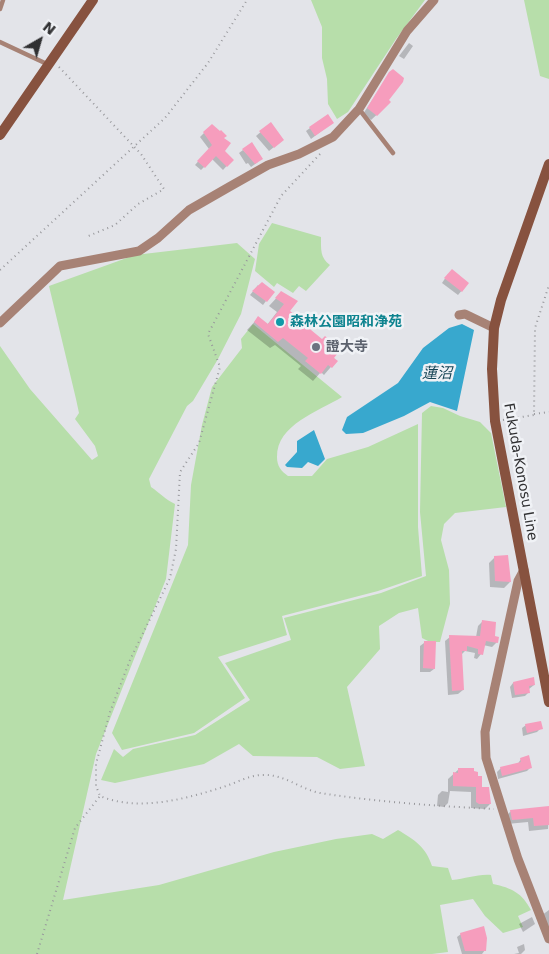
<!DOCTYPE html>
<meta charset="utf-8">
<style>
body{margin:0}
#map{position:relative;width:549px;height:954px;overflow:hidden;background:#e3e4e9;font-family:"DejaVu Sans",sans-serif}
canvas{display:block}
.north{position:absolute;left:15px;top:15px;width:50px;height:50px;-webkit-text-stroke:4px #f0f2f6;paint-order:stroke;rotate:38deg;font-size:14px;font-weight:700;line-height:20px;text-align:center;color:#303032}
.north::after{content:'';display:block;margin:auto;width:18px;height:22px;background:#303032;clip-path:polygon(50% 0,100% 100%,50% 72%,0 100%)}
</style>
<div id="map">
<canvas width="549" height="954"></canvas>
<div class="north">N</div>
</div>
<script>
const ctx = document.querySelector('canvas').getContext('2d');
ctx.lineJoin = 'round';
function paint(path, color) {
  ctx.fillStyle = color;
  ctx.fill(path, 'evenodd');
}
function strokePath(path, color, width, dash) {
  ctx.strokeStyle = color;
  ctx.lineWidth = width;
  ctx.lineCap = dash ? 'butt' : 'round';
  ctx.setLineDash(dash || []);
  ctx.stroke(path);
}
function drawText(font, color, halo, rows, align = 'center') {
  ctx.font = font + ' "DejaVu Sans","Noto Sans JP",sans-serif';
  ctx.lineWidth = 5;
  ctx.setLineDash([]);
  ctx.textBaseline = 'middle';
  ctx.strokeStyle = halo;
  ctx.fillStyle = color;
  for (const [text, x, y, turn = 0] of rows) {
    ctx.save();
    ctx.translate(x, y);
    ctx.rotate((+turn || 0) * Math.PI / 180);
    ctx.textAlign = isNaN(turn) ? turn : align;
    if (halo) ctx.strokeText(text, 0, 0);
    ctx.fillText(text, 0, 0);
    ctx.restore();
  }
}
paint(new Path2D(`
 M 311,0 L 425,0 L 396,39 L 348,112 L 337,119 L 328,104 L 327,79 L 322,58 L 322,27 Z
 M 524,0 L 549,0 L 549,79 L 540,76 Z
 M 272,223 L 321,237 C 321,249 320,258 330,265 L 306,291 L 299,286 L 293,293 L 277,283 L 274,287 L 255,271 L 259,244 Z
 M 237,243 L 255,259 L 241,314 L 218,359 L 193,401 L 187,406 L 149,479 L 151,487 C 160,493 166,500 175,504 L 166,579 L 96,754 L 63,900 L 159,885 L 274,852 L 336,839 L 372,834 L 383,839 L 398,830 C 415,840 426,847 432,866 L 448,868 L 452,880 C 466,879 477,874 491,875 L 493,884 C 512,888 522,893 531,910 L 518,916 L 523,927 L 503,933 L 485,916 L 473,899 L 440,905 L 448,952 L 432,954 L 0,954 L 0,346 L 30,389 L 92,460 L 98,456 L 95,446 L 75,419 L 79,413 L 76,399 L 49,286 L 135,255 Z
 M 253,324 L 342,397 C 319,411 276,425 277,457 C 277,466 281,471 288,476 L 312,476 L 327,459 L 368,447 L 418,424 L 418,527 L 422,576 L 378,591 L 282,616 L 287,635 L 218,657 L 245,698 L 194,733 L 122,750 L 112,733 L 188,545 L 191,485 L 202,425 L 212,387 L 242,348 L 241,339 Z
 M 431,406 L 443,408 L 460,416 L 480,422 L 491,433 L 506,507 L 455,513 L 444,524 L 441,540 L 449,570 L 450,604 L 440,642 L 430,642 L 422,638 L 418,608 L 399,613 L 379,626 L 380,649 L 347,687 L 365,766 L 340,769 L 317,757 L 253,756 L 239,744 L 204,764 L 115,783 L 101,780 L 114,749 L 123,757 L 133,749 L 195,735 L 250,700 L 225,663 L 291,640 L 284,618 L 381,593 L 426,576 L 420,512 L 422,413 Z`), '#b7deaa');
paint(new Path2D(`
 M 462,324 L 474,330 L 457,411 L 430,402 L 404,416 L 363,433 L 346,434 L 342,430 L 347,417 L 398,383 L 423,348 L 449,328 Z
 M 314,430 L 325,459 L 318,466 L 308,462 L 302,468 L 287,467 L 285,465 L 297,452 L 297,441 Z`), '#38a8ce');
paint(new Path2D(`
 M 409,43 L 413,46 L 404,59 L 399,56 Z
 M 390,73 L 383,109 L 371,120 L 363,114 Z
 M 332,123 L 311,139 L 306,131 L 310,128 Z
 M 270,124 L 279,143 L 269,151 L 256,136 Z
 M 204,133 L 223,138 L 223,151 L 232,160 L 223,170 L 212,159 L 201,170 L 195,165 L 209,149 L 200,137 Z
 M 243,150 L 258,162 L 251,167 L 248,163 L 246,164 L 239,153 Z
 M 448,274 L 468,283 L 458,295 L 442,283 Z
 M 258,285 L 266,301 L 263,305 L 250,295 Z
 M 281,293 L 292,317 L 322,340 L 336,361 L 324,375 L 321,372 L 313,381 L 298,369 L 301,366 L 275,345 L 270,348 L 247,330 L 258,318 L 267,325 L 277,312 L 269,306 Z
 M 495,557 L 510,582 L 504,588 L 490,587 L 489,563 Z
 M 482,622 L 497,642 L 492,647 L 483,645 L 481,654 L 477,659 L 474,658 L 475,653 L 465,651 L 461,655 L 463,690 L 458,694 L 448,695 L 445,641 L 450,637 L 476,637 L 478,626 Z
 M 424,643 L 434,669 L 430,672 L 420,672 L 420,646 Z
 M 513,683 L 534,685 L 529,689 L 529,692 L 525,696 L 512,698 L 510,687 Z
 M 526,725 L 541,728 L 537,732 L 523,736 L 522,728 Z
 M 521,759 L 531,767 L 527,771 L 498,779 L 497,772 L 501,768 L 517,765 Z
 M 459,769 L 481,788 L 490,804 L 485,809 L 471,808 L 471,792 L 450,791 L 448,803 L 444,807 L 437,806 L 438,795 L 442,791 L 448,792 L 448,779 Z
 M 549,807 L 548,829 L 529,831 L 528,822 L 507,824 L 506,816 L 511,811 Z
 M 549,910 L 549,935 L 542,915 Z
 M 532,917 L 535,924 L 523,932 L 519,924 Z
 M 461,934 L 485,950 L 482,954 L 462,954 L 457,937 Z
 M 524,944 L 525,950 L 521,954 L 514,954 L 519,953 L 517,947 Z`), '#0003');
paint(new Path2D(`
 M 393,69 L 404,78 L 403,82 L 389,100 L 391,102 L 377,116 L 367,108 L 389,72 Z
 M 328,114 L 334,123 L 315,136 L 309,127 Z
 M 271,122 L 284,140 L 274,148 L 259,131 Z
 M 212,124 L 220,131 L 221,130 L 227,136 L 224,138 L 231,143 L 225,151 L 234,160 L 227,167 L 216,156 L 205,168 L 197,161 L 212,145 L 203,132 Z
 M 252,142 L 263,159 L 255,164 L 242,149 Z
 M 452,269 L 469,283 L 462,292 L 444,278 Z
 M 262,282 L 275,292 L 267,302 L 252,291 Z
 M 281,291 L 298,301 L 290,311 L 295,315 L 294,316 L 322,339 L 325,336 L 341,349 L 334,358 L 338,361 L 332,368 L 328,365 L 321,374 L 305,361 L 308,358 L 283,338 L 278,342 L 254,322 L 258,316 L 268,324 L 284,304 L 275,298 Z
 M 508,555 L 511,582 L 495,581 L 494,556 Z
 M 482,620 L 496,622 L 495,636 L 499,637 L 498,643 L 486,641 L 483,655 L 478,654 L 478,649 L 467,646 L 467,651 L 462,651 L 464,690 L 452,691 L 449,635 L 480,636 Z
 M 424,641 L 436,641 L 435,669 L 423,668 Z
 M 534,677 L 535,685 L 529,686 L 530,693 L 515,695 L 513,682 Z
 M 541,721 L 543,729 L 527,733 L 525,724 Z
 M 529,755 L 532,768 L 502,776 L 500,767 L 521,762 L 520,758 Z
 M 458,768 L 474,768 L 474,771 L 478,772 L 478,776 L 482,776 L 482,787 L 489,787 L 491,804 L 479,804 L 476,802 L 476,787 L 453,786 L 453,772 L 458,773 Z
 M 549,806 L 549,825 L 534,826 L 533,818 L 512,820 L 510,810 Z
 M 484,926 L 487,938 L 486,951 L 465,951 L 460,933 Z`), '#f69dbd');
strokePath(new Path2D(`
 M 59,67 L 141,154 L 164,189 L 138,204 L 115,225 L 86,237
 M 320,154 L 281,196 L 208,334 L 220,367 L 199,443 L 180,472 L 176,549 L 170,578 L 130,660 L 110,712 L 96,764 L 96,786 L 100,796 C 138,812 186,799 223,787 C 236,783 249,775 263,775 C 284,774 300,789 320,793 C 378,802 436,806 494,809
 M 0,270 L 165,118 L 208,63 L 247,0
 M 534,414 L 549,412
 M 503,420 L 534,415 L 535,328 L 549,285
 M 37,954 L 75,828 L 100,796`), '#98989c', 2, [1, 4]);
strokePath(new Path2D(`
 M 0,9 L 3,0
 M 0,42 L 47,64
 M 359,109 L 393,153`), '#a78275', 4.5);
strokePath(new Path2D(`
 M 459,315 L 465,314 L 494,328
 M 0,323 L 60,266 L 139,251 L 158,238 L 189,210 L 229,187 L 268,165 L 299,154 L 333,137 L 359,109 L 407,31 L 434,0
 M 524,570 L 518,581 L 485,732 L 486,758 L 518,859 L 549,939`), '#a78275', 9);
strokePath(new Path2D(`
 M 0,135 L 93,0
 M 549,164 L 501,300 L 494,328 L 492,369 L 495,421 L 549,702`), '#87523f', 10);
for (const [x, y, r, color] of [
 [280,322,5,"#0f9aa8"],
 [316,347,5,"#6b7280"]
]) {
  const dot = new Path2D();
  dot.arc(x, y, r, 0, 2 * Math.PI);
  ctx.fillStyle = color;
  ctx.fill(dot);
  strokePath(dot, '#f0f2f6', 2);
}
drawText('bold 14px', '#0d838f', '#f0f2f6', [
 ["森林公園昭和浄苑",290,322]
], 'left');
drawText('bold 14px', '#5b616d', '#f0f2f6', [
 ["證大寺",326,347]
], 'left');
drawText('14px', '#303032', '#f0f2f6', [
 ["Fukuda-Konosu Line",520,472,80]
]);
drawText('italic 15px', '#144354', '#f0f2f6', [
 ["蓮沼",437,374]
]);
</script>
